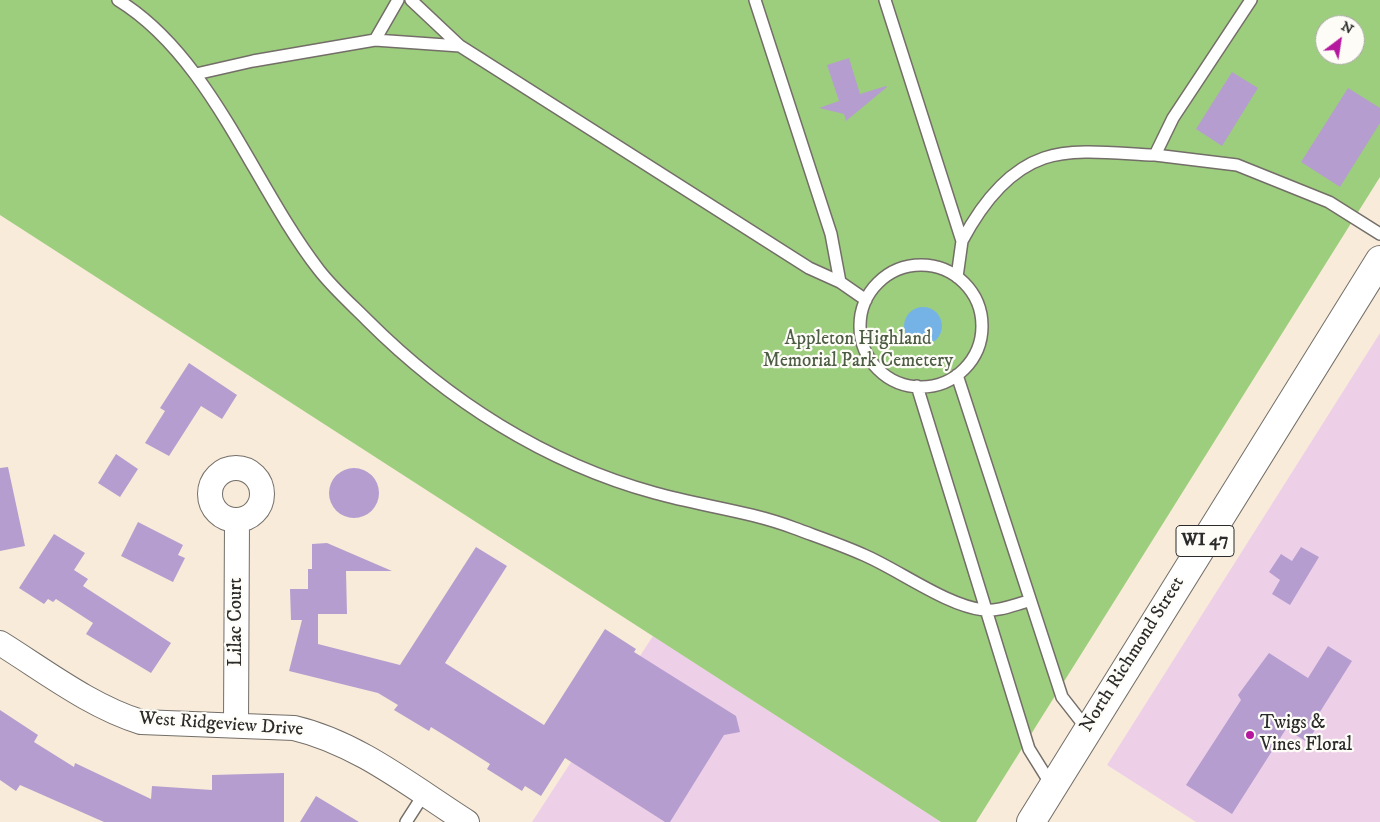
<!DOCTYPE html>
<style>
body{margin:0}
#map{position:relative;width:1380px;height:822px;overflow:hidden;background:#f8ebd9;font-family:"IM FELL DW Pica",serif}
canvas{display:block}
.north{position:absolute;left:1315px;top:15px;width:50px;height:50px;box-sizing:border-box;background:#fdfcf7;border:1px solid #a9a8a5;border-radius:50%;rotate:31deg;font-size:14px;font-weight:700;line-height:20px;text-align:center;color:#2b2b2b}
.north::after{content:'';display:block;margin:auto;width:18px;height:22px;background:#b5179e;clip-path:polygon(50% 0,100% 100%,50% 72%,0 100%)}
</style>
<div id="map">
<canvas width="1380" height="822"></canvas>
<div class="north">N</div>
</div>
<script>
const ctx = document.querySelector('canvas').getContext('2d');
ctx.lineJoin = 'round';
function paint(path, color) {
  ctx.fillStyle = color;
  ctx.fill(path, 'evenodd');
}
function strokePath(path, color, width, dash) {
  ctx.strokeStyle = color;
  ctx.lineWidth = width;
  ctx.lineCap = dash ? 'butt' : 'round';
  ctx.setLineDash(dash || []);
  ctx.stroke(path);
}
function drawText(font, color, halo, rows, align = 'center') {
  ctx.font = font + ' "IM FELL DW Pica",serif';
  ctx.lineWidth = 4.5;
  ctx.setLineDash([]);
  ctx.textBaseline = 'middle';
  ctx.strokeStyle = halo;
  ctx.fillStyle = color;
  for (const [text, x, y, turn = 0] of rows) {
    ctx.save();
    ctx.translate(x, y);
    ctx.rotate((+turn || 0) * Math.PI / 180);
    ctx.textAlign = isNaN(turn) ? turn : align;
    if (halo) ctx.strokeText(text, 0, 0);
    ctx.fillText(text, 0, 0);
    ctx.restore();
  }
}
paint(new Path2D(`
 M 1380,333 L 1380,822 L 1196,822 L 1107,765 Z
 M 653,636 L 941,822 L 532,822 Z`), '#edd0e8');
paint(new Path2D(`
 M 0,0 L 1380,0 L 1380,177 L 976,822 L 941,822 L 0,215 ZM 1325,25 L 1355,25 L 1355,55 L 1325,55 Z`), '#9dce7d');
paint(new Path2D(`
 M904 326a19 19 0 1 1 38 0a19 19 0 1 1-38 0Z`), '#75b3e7');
paint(new Path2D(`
 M 849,58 L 860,94 L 886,86 L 887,87 L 846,121 L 844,114 L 819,108 L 839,101 L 827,65 Z
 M 1232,72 L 1258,88 L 1222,146 L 1196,129 Z
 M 1348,88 L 1380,108 L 1380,123 L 1340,187 L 1301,162 Z
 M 189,363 L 237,395 L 222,419 L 201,406 L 169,456 L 145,443 L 165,411 L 160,408 Z
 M 116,454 L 138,469 L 120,497 L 98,483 Z
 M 8,467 L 25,546 L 0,551 L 0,468 Z
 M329 493a25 25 0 1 1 50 0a25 25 0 1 1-50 0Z
 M 138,522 L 183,545 L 178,555 L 185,558 L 173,582 L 121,556 Z
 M 54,534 L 85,553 L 74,570 L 88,579 L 83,586 L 171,643 L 151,673 L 86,634 L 93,623 L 56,599 L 53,602 L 48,599 L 44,604 L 19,588 Z
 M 327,543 L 392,571 L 346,571 L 347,614 L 318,614 L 318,644 L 400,665 L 476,547 L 507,566 L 445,663 L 544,725 L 605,629 L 636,649 L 634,652 L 736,716 L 740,732 L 724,735 L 670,822 L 665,822 L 565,758 L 541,796 L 525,786 L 522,791 L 487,769 L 490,764 L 460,745 L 431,727 L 429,731 L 394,710 L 398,705 L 378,693 L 289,671 L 302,620 L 291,620 L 290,589 L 308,589 L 308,569 L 312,569 L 312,544 Z
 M 1301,547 L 1319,557 L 1290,605 L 1272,594 L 1280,580 L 1269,572 L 1281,554 L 1292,561 Z
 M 1328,646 L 1352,661 L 1318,715 L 1323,718 L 1307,742 L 1286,729 L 1232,814 L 1186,785 L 1241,700 L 1238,695 L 1269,653 L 1308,678 Z
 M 0,710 L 38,735 L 34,742 L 74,767 L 75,763 L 151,799 L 152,786 L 212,790 L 212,775 L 284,773 L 284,822 L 104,822 L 20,785 L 16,791 L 0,780 Z
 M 316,796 L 359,822 L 300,822 Z`), '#b69dcf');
const service = new Path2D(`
 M 118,0 C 211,57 253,185 319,270 C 333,288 351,304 367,320 C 447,400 545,463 655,493 C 701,506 749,511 794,528 C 818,537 842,545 864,555 C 899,570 947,606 984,610 C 998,612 1016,604 1029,601
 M 411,0 L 460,46 L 809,268 L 840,282
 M 755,0 L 831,234 L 840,282 L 866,300
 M 885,0 L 962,241 L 957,277
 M 375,40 L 398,0
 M 196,74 L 253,61 L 375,40 L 460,46
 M 1155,155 L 1237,165 L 1329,202 L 1380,234
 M 962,241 C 980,207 1006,171 1044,158 C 1075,147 1122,154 1155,155 L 1173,118 L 1251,0
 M860 326a61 61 0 1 1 122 0a61 61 0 1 1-122 0Z
 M 957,375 L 1062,697 L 1087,729
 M 917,386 L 1029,749 L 1052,786
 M 406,822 L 424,794`);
const minor = new Path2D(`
 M210 494a26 26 0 1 1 52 0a26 26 0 1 1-52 0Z
 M 0,643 C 45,671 90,706 141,722 L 294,728 C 358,743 412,787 467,822
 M 236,724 L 237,520`);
const primary = new Path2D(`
 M 1031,822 L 1380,260`);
strokePath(service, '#736e68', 14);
strokePath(minor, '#736e68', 26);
strokePath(primary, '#736e68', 30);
strokePath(service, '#fff', 11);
strokePath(minor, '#fff', 24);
strokePath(primary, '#fff', 28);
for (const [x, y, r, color] of [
 [1250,735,5,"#b5179e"]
]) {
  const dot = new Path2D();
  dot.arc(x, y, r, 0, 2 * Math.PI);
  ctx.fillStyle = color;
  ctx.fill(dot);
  strokePath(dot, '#fdfcf7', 2);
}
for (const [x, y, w] of [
 [1205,541,58]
]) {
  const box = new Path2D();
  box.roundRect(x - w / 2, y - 15.5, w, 31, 4);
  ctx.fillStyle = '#fdfcf7';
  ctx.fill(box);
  strokePath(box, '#2b2b2b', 1);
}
drawText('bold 18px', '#2b2b2b', null, [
 ["WI 47",1205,541]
]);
drawText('19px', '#4d5c44', '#fdfcf7', [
 ["Appleton Highland",858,340],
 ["Memorial Park Cemetery",858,362]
]);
drawText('19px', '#2b2b2b', '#fdfcf7', [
 ["Lilac Court",237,622,-90],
 ["North Richmond Street",1133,655,-58],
 ["West Ridgeview Drive",221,725,4]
]);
drawText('19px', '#2b2b2b', '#fdfcf7', [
 ["Twigs &",1260,724],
 ["Vines Floral",1260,746]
], 'left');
</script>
